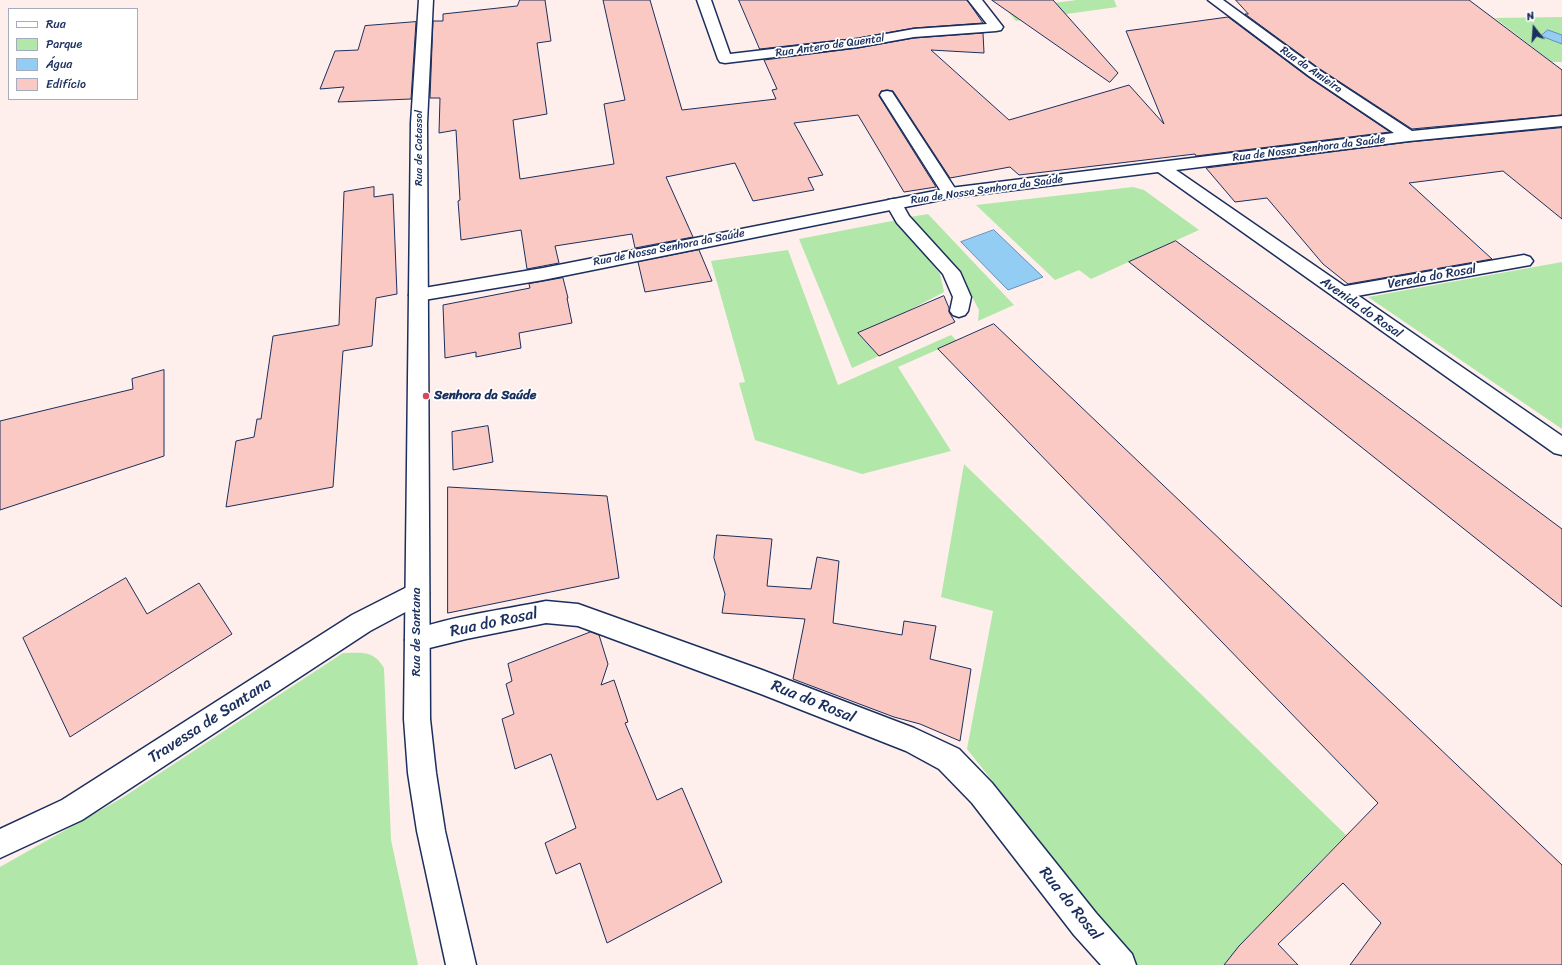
<!DOCTYPE html>
<meta charset="utf-8">
<style>
body{margin:0}
#map{position:relative;width:1562px;height:965px;overflow:hidden;background:#feefed;font-family:Sriracha,sans-serif}
canvas{display:block}
.legend{position:absolute;left:8px;top:8px;width:130px;height:92px;box-sizing:border-box;background:#fff;border:1px solid #a4acbf;margin:0;padding:5px 7px;list-style:none;font-size:12px;color:#1b2f5e}
.legend li{display:flex;align-items:center;gap:8px;height:20px}
.legend b{width:20px;border:1px solid #a4acbf}
.north{position:absolute;left:1514px;top:8px;width:40px;height:40px;-webkit-text-stroke:3px #fff;paint-order:stroke;rotate:343deg;font-size:11px;font-weight:700;line-height:16px;text-align:center;color:#1b2f5e}
.north::after{content:'';display:block;margin:auto;width:14px;height:18px;background:#1b2f5e;clip-path:polygon(50% 0,100% 100%,50% 72%,0 100%)}
</style>
<div id="map">
<canvas width="1562" height="965"></canvas>
<ul class="legend">
<li><b style="height:5px;background:#fff"></b>Rua</li>
<li><b style="height:11px;background:#b1e7a9"></b>Parque</li>
<li><b style="height:11px;background:#94cdf3"></b>Água</li>
<li><b style="height:11px;background:#fac9c3"></b>Edifício</li>
</ul>
<div class="north">N</div>
</div>
<script>
const ctx = document.querySelector('canvas').getContext('2d');
ctx.lineJoin = 'round';
function paint(path, color) {
  ctx.fillStyle = color;
  ctx.fill(path, 'evenodd');
}
function strokePath(path, color, width, dash) {
  ctx.strokeStyle = color;
  ctx.lineWidth = width;
  ctx.lineCap = dash ? 'butt' : 'round';
  ctx.setLineDash(dash || []);
  ctx.stroke(path);
}
function drawText(font, color, halo, rows, align = 'center') {
  ctx.font = font + ' Sriracha,sans-serif';
  ctx.lineWidth = 3.5;
  ctx.setLineDash([]);
  ctx.textBaseline = 'middle';
  ctx.strokeStyle = halo;
  ctx.fillStyle = color;
  for (const [text, x, y, turn = 0] of rows) {
    ctx.save();
    ctx.translate(x, y);
    ctx.rotate((+turn || 0) * Math.PI / 180);
    ctx.textAlign = isNaN(turn) ? turn : align;
    if (halo) ctx.strokeText(text, 0, 0);
    ctx.fillText(text, 0, 0);
    ctx.restore();
  }
}
paint(new Path2D(`
 M 1077,0 L 1114,0 L 1117,7 L 1016,21 L 1006,9 Z
 M 1562,17 L 1562,62 L 1552,62 L 1495,18 Z
 M 1133,187 L 1144,190 L 1199,230 L 1091,279 L 1079,270 L 1055,280 L 976,205 Z
 M 928,214 L 1014,305 L 978,321 L 979,310 L 958,270 L 910,217 Z
 M 897,220 L 940,274 L 944,292 L 902,314 L 858,333 L 879,356 L 852,368 L 799,239 Z
 M 788,250 L 838,385 L 951,335 L 957,341 L 898,367 L 951,451 L 862,474 L 755,440 L 739,383 L 745,382 L 711,261 Z
 M 1562,262 L 1562,429 L 1368,297 Z
 M 964,464 L 1346,835 L 1249,936 L 1224,965 L 1138,965 L 967,749 L 993,611 L 941,597 Z
 M 343,653 C 363,653 373,650 384,668 L 391,840 L 418,965 L 0,965 L 0,867 L 122,798 Z`), '#b1e7a9');
const water = new Path2D(`
 M 1548,30 L 1562,35 L 1562,44 L 1541,36 Z
 M 994,230 L 1043,277 L 1008,290 L 961,242 Z`);
paint(water, '#94cdf3');
strokePath(water, '#648eb7', 1);
const building = new Path2D(`
 M 520,0 L 545,0 L 551,41 L 537,43 L 547,114 L 513,120 L 520,179 L 614,164 L 604,104 L 625,100 L 603,0 L 650,0 L 682,110 L 776,99 L 772,90 L 777,89 L 764,60 L 858,48 L 914,38 L 983,33 L 984,53 L 931,50 L 1009,120 L 1129,85 L 1164,124 L 1126,31 L 1228,17 L 1308,77 L 1390,132 L 1196,156 L 1195,154 L 1019,175 L 1010,167 L 950,178 L 893,91 L 887,90 L 881,91 L 879,96 L 936,187 L 904,192 L 858,115 L 794,123 L 823,175 L 808,178 L 814,190 L 753,201 L 735,163 L 666,177 L 693,237 L 635,248 L 632,234 L 555,246 L 559,263 L 527,269 L 521,230 L 461,240 L 458,201 L 460,200 L 456,130 L 439,133 L 440,98 L 430,98 L 433,21 L 443,21 L 443,14 L 517,6 Z
 M 739,0 L 967,0 L 983,23 L 914,28 L 858,38 L 760,49 Z
 M 992,0 L 1053,0 L 1118,73 L 1110,82 Z
 M 1236,0 L 1469,0 L 1562,70 L 1562,115 L 1412,129 L 1320,69 L 1245,14 L 1248,14 Z
 M 416,22 L 411,99 L 338,102 L 344,87 L 320,89 L 335,51 L 358,50 L 365,26 Z
 M 1562,128 L 1562,219 L 1503,171 L 1409,183 L 1492,259 L 1348,284 L 1323,264 L 1267,198 L 1235,202 L 1206,168 L 1409,142 Z
 M 374,187 L 374,197 L 393,194 L 397,294 L 376,298 L 372,346 L 343,351 L 333,487 L 226,507 L 236,441 L 254,437 L 257,419 L 261,419 L 273,336 L 339,325 L 344,192 Z
 M 1176,241 L 1562,529 L 1562,607 L 1129,262 Z
 M 699,250 L 712,281 L 645,292 L 638,262 Z
 M 563,278 L 568,298 L 567,298 L 572,323 L 519,333 L 521,348 L 476,357 L 476,352 L 445,358 L 443,305 L 530,288 L 529,284 Z
 M 944,296 L 949,308 L 949,312 L 955,322 L 879,356 L 858,333 Z
 M 994,324 L 1562,865 L 1562,965 L 1350,965 L 1381,923 L 1343,883 L 1278,944 L 1298,965 L 1224,965 L 1239,946 L 1378,803 L 938,349 Z
 M 164,370 L 164,456 L 0,510 L 0,421 L 133,389 L 132,379 Z
 M 488,426 L 493,462 L 453,470 L 452,432 Z
 M 448,487 L 607,496 L 619,578 L 448,613 Z
 M 717,535 L 772,539 L 767,586 L 811,589 L 817,557 L 839,561 L 833,623 L 902,635 L 904,621 L 936,626 L 930,659 L 971,669 L 960,741 L 920,724 L 894,717 L 793,679 L 805,619 L 722,613 L 725,594 L 714,558 Z
 M 126,578 L 147,614 L 199,583 L 232,634 L 70,737 L 23,638 Z
 M 591,632 L 599,635 L 608,664 L 601,685 L 614,680 L 628,722 L 625,723 L 657,800 L 682,788 L 722,882 L 607,943 L 580,863 L 556,874 L 545,843 L 576,828 L 551,754 L 515,769 L 502,719 L 514,714 L 506,684 L 512,681 L 508,664 Z`);
paint(building, '#fac9c3');
strokePath(building, '#1b2f5e', 1);
const service = new Path2D(`
 M 887,91 L 892,92 L 958,193 L 956,196 L 950,198 L 944,196 L 942,193 L 880,95 L 882,92 Z
 M 894,199 L 900,200 L 909,216 L 960,272 L 971,297 L 968,311 L 965,315 L 959,317 L 953,315 L 950,311 L 953,297 L 943,274 L 897,223 L 886,204 L 888,200 Z
 M 1524,255 L 1530,257 L 1533,261 L 1530,265 L 1340,299 L 1334,297 L 1331,293 L 1334,289 L 1340,287 Z`);
const minor = new Path2D(`
 M 697,0 L 711,0 L 730,54 L 858,39 L 914,29 L 987,24 L 968,0 L 982,0 L 1003,27 L 1001,30 L 996,31 L 914,37 L 858,47 L 725,63 L 720,62 L 718,59 Z
 M 1208,0 L 1223,0 L 1319,70 L 1412,131 L 1562,116 L 1562,126 L 1409,141 L 1176,170 L 1562,436 L 1562,455 L 1554,453 L 1158,172 L 950,198 L 543,280 L 418,301 L 411,299 L 409,295 L 411,291 L 418,289 L 543,268 L 950,188 L 1394,133 L 1309,76 Z
 M 417,582 L 426,585 L 429,593 L 426,601 L 370,631 L 82,820 L 0,858 L 0,829 L 62,800 L 352,615 Z
 M 546,601 L 578,604 L 762,670 L 914,728 L 959,749 L 992,783 L 1096,913 L 1132,954 L 1136,965 L 1101,965 L 1074,935 L 972,803 L 939,769 L 906,751 L 761,694 L 578,626 L 546,623 L 466,639 L 417,651 L 408,648 L 405,640 L 408,632 C 450,616 502,610 546,601 Z`);
const secondary = new Path2D(`
 M 419,0 L 433,0 L 427,123 L 430,719 L 436,773 L 445,831 L 476,965 L 446,965 L 417,831 L 408,773 L 404,719 L 411,123 Z`);
strokePath(service, '#1b2f5e', 3);
strokePath(minor, '#1b2f5e', 3);
strokePath(secondary, '#1b2f5e', 3);
paint(service, '#fff');
paint(minor, '#fff');
paint(secondary, '#fff');
for (const [x, y, r, color] of [
 [426,396,4,"#d1495b"]
]) {
  const dot = new Path2D();
  dot.arc(x, y, r, 0, 2 * Math.PI);
  ctx.fillStyle = color;
  ctx.fill(dot);
  strokePath(dot, '#fff', 1.5);
}
drawText('11px', '#1b2f5e', '#fff', [
 ["Rua Antero de Quental",830,46,-8],
 ["Rua da Amieira",1311,70,35],
 ["Rua de Catassol",419,148,-90],
 ["Rua de Nossa Senhora da Saúde",1309,149,-7],
 ["Rua de Nossa Senhora da Saúde",987,190,-8],
 ["Rua de Nossa Senhora da Saúde",669,248,-11]
]);
drawText('13px', '#1b2f5e', '#fff', [
 ["Vereda do Rosal",1432,277,-10],
 ["Avenida do Rosal",1361,308,35],
 ["Rua de Santana",417,632,-90]
]);
drawText('bold 13px', '#1b2f5e', '#fff', [
 ["Senhora da Saúde",434,396]
], 'left');
drawText('16px', '#1b2f5e', '#fff', [
 ["Rua do Rosal",494,623,-12],
 ["Rua do Rosal",813,702,22],
 ["Travessa de Santana",210,721,-33],
 ["Rua do Rosal",1070,904,51]
]);
</script>
